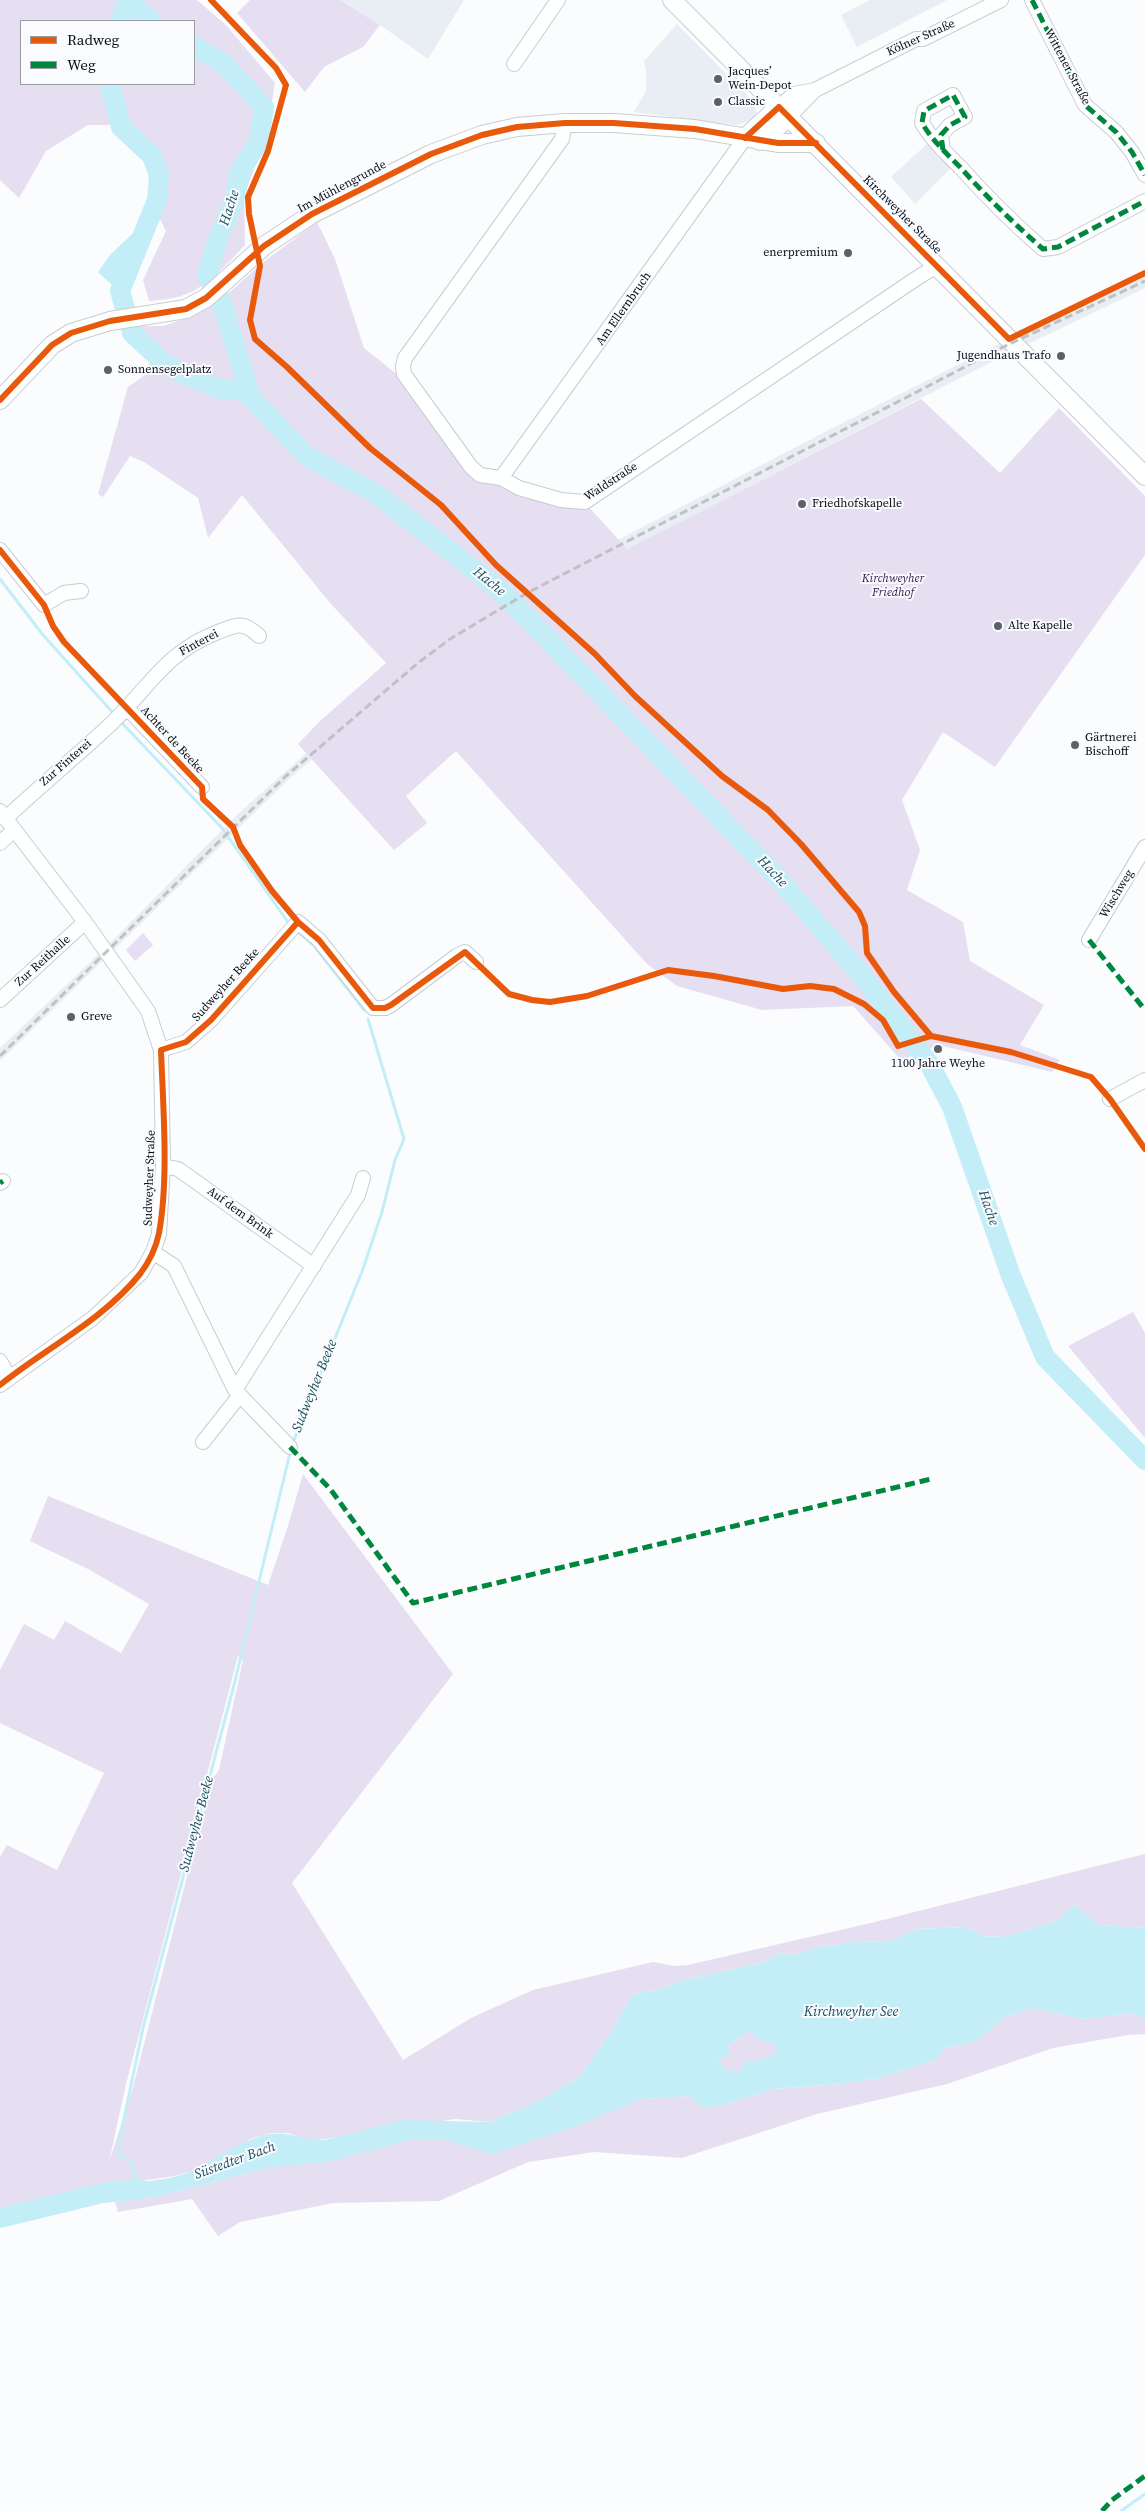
<!DOCTYPE html>
<meta charset="utf-8">
<style>
body{margin:0}
#map{position:relative;width:1145px;height:2511px;overflow:hidden;background:#fafcfe;font-family:"Source Serif 4",serif}
canvas{display:block}
.legend{position:absolute;left:20px;top:20px;width:175px;height:65px;box-sizing:border-box;background:#f9fbff;border:1px solid #999ca1;margin:0;padding:6px 9px;list-style:none;font-size:15px;color:#090d13}
.legend li{display:flex;align-items:center;gap:10px;height:25px}
.legend b{width:25px;border:1px solid #999ca1}
</style>
<div id="map">
<canvas width="1145" height="2511"></canvas>
<ul class="legend">
<li><b style="height:6px;background:#e8590c"></b>Radweg</li>
<li><b style="height:6px;background:#00873e"></b>Weg</li>
</ul>
</div>
<script>
const ctx = document.querySelector('canvas').getContext('2d');
ctx.lineJoin = 'round';
function paint(path, color) {
  ctx.fillStyle = color;
  ctx.fill(path, 'evenodd');
}
function strokePath(path, color, width, dash) {
  ctx.strokeStyle = color;
  ctx.lineWidth = width;
  ctx.lineCap = dash ? 'butt' : 'round';
  ctx.setLineDash(dash || []);
  ctx.stroke(path);
}
function drawText(font, color, halo, rows, align = 'center') {
  ctx.font = font + ' "Source Serif 4",serif';
  ctx.lineWidth = 4;
  ctx.setLineDash([]);
  ctx.textBaseline = 'middle';
  ctx.strokeStyle = halo;
  ctx.fillStyle = color;
  for (const [text, x, y, turn = 0] of rows) {
    ctx.save();
    ctx.translate(x, y);
    ctx.rotate((+turn || 0) * Math.PI / 180);
    ctx.textAlign = isNaN(turn) ? turn : align;
    if (halo) ctx.strokeText(text, 0, 0);
    ctx.fillText(text, 0, 0);
    ctx.restore();
  }
}
paint(new Path2D(`
 M 340,0 L 464,0 L 428,59 L 380,25 Z
 M 870,0 L 947,0 L 857,47 L 841,15 Z
 M 677,24 L 754,102 L 757,113 L 751,121 L 737,125 L 634,112 L 646,91 L 646,71 L 644,61 Z
 M 929,142 L 953,166 L 915,204 L 891,177 Z
 M 1145,275 L 1145,288 L 1005,355 L 521,604 L 423,668 L 291,777 L 0,1061 L 0,1048 L 108,945 L 239,813 L 414,657 L 495,604 L 823,433 L 995,346 Z`), '#e9edf4');
paint(new Path2D(`
 M 0,0 L 197,0 L 226,25 L 275,83 L 266,135 L 244,197 L 245,245 C 227,264 207,288 181,296 C 171,299 160,300 149,301 L 143,280 L 166,231 L 157,213 L 163,169 L 150,147 L 115,125 L 88,125 L 46,151 L 19,198 L 0,180 ZM 21,21 L 194,21 L 194,84 L 21,84 Z
 M 250,0 L 340,0 L 380,25 L 363,47 L 324,67 L 305,92 L 237,13 Z
 M 317,222 L 335,259 L 364,348 L 399,376 L 469,470 L 587,505 L 627,549 L 921,399 L 1000,473 L 1059,408 L 1145,496 L 1145,555 L 995,767 L 943,732 L 902,800 L 920,850 L 907,890 L 963,922 L 970,961 L 1044,1005 L 1020,1045 L 1060,1060 L 1052,1072 L 939,1045 L 901,1060 L 853,1006 L 762,1010 L 677,986 L 647,964 L 456,751 L 406,796 L 427,823 L 394,850 L 298,744 L 320,721 L 386,663 L 331,604 L 242,495 L 208,538 L 198,498 L 144,462 L 130,456 L 103,497 L 98,494 L 128,387 L 145,375 L 155,349 L 139,333 L 136,326 L 163,326 L 196,315 L 231,291 L 261,264 Z
 M 143,933 L 153,945 L 135,961 L 126,950 Z
 M 1133,1312 L 1145,1333 L 1145,1438 L 1068,1346 Z
 M 303,1474 L 453,1674 L 292,1883 L 403,2060 L 471,2018 L 533,1990 L 653,1962 L 674,1966 L 688,1965 L 875,1922 L 1145,1854 L 1145,1928 L 1099,1925 L 1074,1905 L 1055,1922 L 1002,1937 L 983,1936 L 966,1927 L 917,1929 L 888,1942 L 860,1941 L 809,1949 L 797,1955 L 781,1953 L 765,1962 L 680,1981 L 655,1991 L 635,1993 L 627,2003 L 612,2031 L 578,2078 L 541,2100 L 490,2122 L 455,2119 L 311,2141 L 288,2133 L 273,2133 L 253,2138 L 193,2171 L 175,2176 L 111,2185 L 0,2209 L 0,1857 L 7,1845 L 57,1870 L 104,1773 L 0,1723 L 0,1670 L 24,1624 L 54,1640 L 65,1621 L 121,1653 L 149,1604 L 90,1570 L 30,1541 L 48,1496 L 268,1585 L 288,1526 ZM 238,1656 L 243,1660 L 219,1770 L 212,1779 L 132,2091 L 109,2162 L 126,2084 Z
 M 1031,2008 L 1084,2019 L 1132,2013 L 1145,2018 L 1145,2034 L 1128,2035 L 1053,2048 L 947,2084 L 817,2114 L 682,2158 L 594,2152 L 528,2162 L 439,2201 L 333,2203 L 240,2222 L 218,2236 L 192,2199 L 118,2212 L 115,2202 L 154,2197 L 272,2167 L 371,2149 L 414,2139 L 441,2139 L 466,2145 L 641,2099 L 689,2096 L 724,2105 L 772,2089 L 841,2084 L 879,2078 L 935,2060 L 945,2048 L 976,2041 L 1004,2018 Z
 M 749,2031 L 764,2042 L 776,2044 L 775,2055 L 757,2061 L 745,2062 L 740,2071 L 727,2071 L 718,2059 L 730,2055 L 728,2046 Z`), '#e6def1');
paint(new Path2D(`
 M 133,233 L 143,242 L 132,284 L 125,293 L 114,287 L 98,272 L 110,255 Z
 M 1074,1905 L 1099,1925 L 1145,1928 L 1145,2018 L 1132,2013 L 1084,2019 L 1031,2008 L 1004,2018 L 976,2041 L 945,2048 L 935,2060 L 879,2078 L 841,2084 L 772,2089 L 724,2105 L 704,2108 L 689,2096 L 641,2099 L 574,2127 L 492,2154 L 441,2139 L 414,2139 L 327,2162 L 272,2167 L 154,2197 L 115,2202 L 111,2185 C 137,2181 170,2182 194,2170 C 220,2157 242,2139 271,2134 C 289,2131 305,2141 324,2140 L 404,2120 L 490,2122 L 541,2100 L 578,2078 L 612,2031 L 627,2003 L 635,1993 L 655,1991 L 680,1981 L 765,1962 L 781,1953 L 797,1955 L 809,1949 L 860,1941 L 888,1942 L 917,1929 L 966,1927 L 983,1936 L 1002,1937 L 1055,1922 ZM 749,2031 L 764,2042 L 776,2044 L 775,2054 L 757,2061 L 745,2062 L 740,2071 L 727,2071 L 718,2059 L 730,2055 L 728,2046 Z`), '#c3eef8');
strokePath(new Path2D(`
 M 0,579 L 43,635 L 114,714
 M 120,721 L 222,828 L 290,925
 M 296,930 L 315,947 L 364,1010
 M 294,1440 L 363,1269 L 382,1212 L 395,1160 L 404,1139 L 368,1019
 M 132,2185 L 134,2175 L 131,2161 L 121,2157 L 118,2148 L 143,2028 L 234,1685 L 290,1453
 M 1121,2511 L 1145,2494`), '#c3eef8', 3);
strokePath(new Path2D(`
 M 120,21 L 128,0 L 151,21
 M 194,46 L 224,64 L 264,107 L 259,141 L 240,172 L 234,202 L 218,239 L 207,275 L 221,301 L 251,397 L 306,456 L 375,493 L 501,591 L 776,876 L 859,972 L 930,1065 L 952,1107 L 1011,1276 L 1045,1357 L 1145,1460
 M 110,84 L 121,127 L 152,156 L 159,175 L 157,200 L 120,291 L 132,333 L 162,361 L 185,375 L 222,389 L 242,390 L 251,397
 M 0,2218 L 102,2193 L 140,2189`), '#c3eef8', 20);
const minor = new Path2D(`
 M 1032,0 L 1085,105 L 1116,132 L 1132,152 L 1145,175
 M 514,64 L 558,0
 M 779,107 L 794,94 L 815,90 L 916,39 L 923,39 L 1001,0
 M 789,117 L 815,90
 M 565,123 L 562,139 L 405,358 L 403,366 L 404,374 L 471,467 L 480,475 L 501,478 L 519,488 L 561,500 L 585,502 L 920,276 L 937,266
 M 943,150 L 941,135 L 950,125 L 965,117 L 953,95 L 924,111 L 922,123 C 932,140 946,153 960,167 C 986,196 1013,223 1043,249 L 1058,247 L 1145,201
 M 501,478 L 745,138
 M 0,550 L 44,605 L 64,593 L 81,591
 M 126,707 L 202,787
 M 0,811 L 85,922 L 148,1011 L 161,1050 L 163,1166 L 159,1234 L 153,1252 L 141,1273 L 93,1318 L 0,1385
 M 5,819 C 40,786 78,755 113,722 C 150,686 166,652 218,632 C 236,625 243,620 259,636
 M 0,843 L 14,830
 M 1089,940 L 1145,847
 M 0,1000 L 85,922
 M 161,1050 L 186,1042 L 211,1020 L 298,922 L 319,940 L 373,1008 L 385,1008 L 391,1005 L 458,955 L 465,952 L 476,962
 M 1110,1099 L 1145,1080
 M 163,1166 L 178,1169 L 314,1266
 M 0,1183 L 3,1181
 M 153,1252 L 174,1266 L 235,1390 L 290,1447
 M 0,1361 L 9,1377
 M 235,1390 L 358,1195 L 363,1178
 M 203,1442 L 240,1395`);
const major = new Path2D(`
 M 672,0 L 1145,476
 M 745,138 L 779,107
 M 760,141 L 789,117
 M 0,400 L 52,345 L 71,333 L 110,321 L 186,309 L 206,298 L 264,246 L 312,214 L 431,154 L 482,135 L 517,127 L 565,123 L 614,123 L 695,129 L 778,143 L 816,143`);
strokePath(minor, '#c9ccd1', 16);
strokePath(major, '#c9ccd1', 20);
strokePath(minor, '#feffff', 14);
strokePath(major, '#feffff', 18);
strokePath(new Path2D(`
 M 0,1056 L 286,776 L 418,663 L 450,639 L 527,593 L 909,396 L 1001,348 L 1145,281`), '#c0c1c2', 3, [8, 4]);
strokePath(new Path2D(`
 M 1032,0 L 1085,105 L 1116,132 L 1132,152 L 1145,175
 M 943,150 L 941,135 L 950,125 L 965,117 L 953,95 L 924,111 L 922,123 C 932,140 946,153 960,167 C 986,196 1013,223 1043,249 L 1058,247 L 1145,201
 M 1089,940 L 1145,1010
 M 0,1183 L 3,1181
 M 290,1447 L 331,1490 L 413,1603 L 931,1479
 M 1102,2511 L 1112,2500 L 1145,2476`), '#00873e', 5, [10, 5]);
strokePath(new Path2D(`
 M 211,0 L 276,68 L 286,85 L 268,151 L 248,197 L 249,214 L 260,266 L 250,320 L 255,339 L 287,367 L 370,448 L 441,505 L 496,565 L 595,654 L 635,696 L 722,776 L 768,810 L 801,844 L 859,912 L 865,926 L 867,953 L 894,992 L 931,1036
 M 745,138 L 779,107 L 1009,339 L 1145,273
 M 0,400 L 52,345 L 71,333 L 110,321 L 186,309 L 206,298 L 264,246 L 312,214 L 431,154 L 482,135 L 517,127 L 565,123 L 614,123 L 695,129 L 778,143 L 816,143
 M 0,550 L 44,605 L 53,626 L 64,642 L 202,787 L 203,799 L 233,827 L 240,845 L 272,891 L 298,922 L 319,940 L 373,1008 L 385,1008 L 391,1005 L 465,952 L 509,994 L 532,1000 L 550,1002 L 587,996 L 668,970 L 714,976 L 783,989 L 810,986 L 834,989 L 864,1004 L 883,1020 L 898,1046 L 931,1036 L 1011,1052 L 1091,1077 L 1110,1099 L 1145,1149
 M 0,1385 C 46,1348 102,1321 140,1274 C 149,1262 156,1248 159,1233 C 169,1179 163,1106 161,1050 L 186,1042 L 211,1020 L 298,922`), '#e8590c', 6);
for (const [x, y, r, color] of [
 [718,79,5,"#5d6165"],
 [718,102,5,"#5d6165"],
 [848,253,5,"#5d6165"],
 [1061,356,5,"#5d6165"],
 [108,370,5,"#5d6165"],
 [802,504,5,"#5d6165"],
 [998,626,5,"#5d6165"],
 [1075,745,5,"#5d6165"],
 [71,1017,5,"#5d6165"],
 [938,1049,5,"#5d6165"]
]) {
  const dot = new Path2D();
  dot.arc(x, y, r, 0, 2 * Math.PI);
  ctx.fillStyle = color;
  ctx.fill(dot);
  strokePath(dot, '#f9fbff', 2);
}
drawText('12px', '#090d13', '#f9fbff', [
 ["Kölner Straße",921,38,-24],
 ["Wittener Straße",1067,67,62],
 ["Im Mühlengrunde",342,187,-28],
 ["Kirchweyher Straße",902,215,45],
 ["Am Ellernbruch",624,309,-55],
 ["Waldstraße",611,482,-33],
 ["Finterei",199,643,-28],
 ["Achter de Beeke",172,740,47],
 ["Zur Finterei",66,763,-41],
 ["Wischweg",1117,894,-59],
 ["Zur Reithalle",43,961,-42],
 ["Sudweyher Beeke",226,985,-48],
 ["Sudweyher Straße",150,1178,-88],
 ["Auf dem Brink",240,1213,36]
]);
drawText('12px', '#090d13', '#f9fbff', [
 ["Jacques’",728,72],
 ["Wein-Depot",728,86],
 ["Classic",728,102],
 ["enerpremium",838,253,"right"],
 ["Jugendhaus Trafo",1051,356,"right"],
 ["Sonnensegelplatz",118,370],
 ["Friedhofskapelle",812,504],
 ["Alte Kapelle",1008,626],
 ["Gärtnerei",1085,738],
 ["Bischoff",1085,752],
 ["Greve",81,1017],
 ["1100 Jahre Weyhe",938,1064,"center"]
], 'left');
drawText('italic 12px', '#36184c', '#f9fbff', [
 ["Kirchweyher",893,579],
 ["Friedhof",893,593]
]);
drawText('italic 14px', '#1a4e59', '#f9fbff', [
 ["Hache",230,208,-72],
 ["Hache",489,582,39],
 ["Hache",772,872,47],
 ["Hache",988,1208,71],
 ["Sudweyher Beeke",315,1386,-68],
 ["Sudweyher Beeke",197,1824,-75],
 ["Kirchweyher See",851,2012],
 ["Süstedter Bach",235,2161,-20]
]);
</script>
